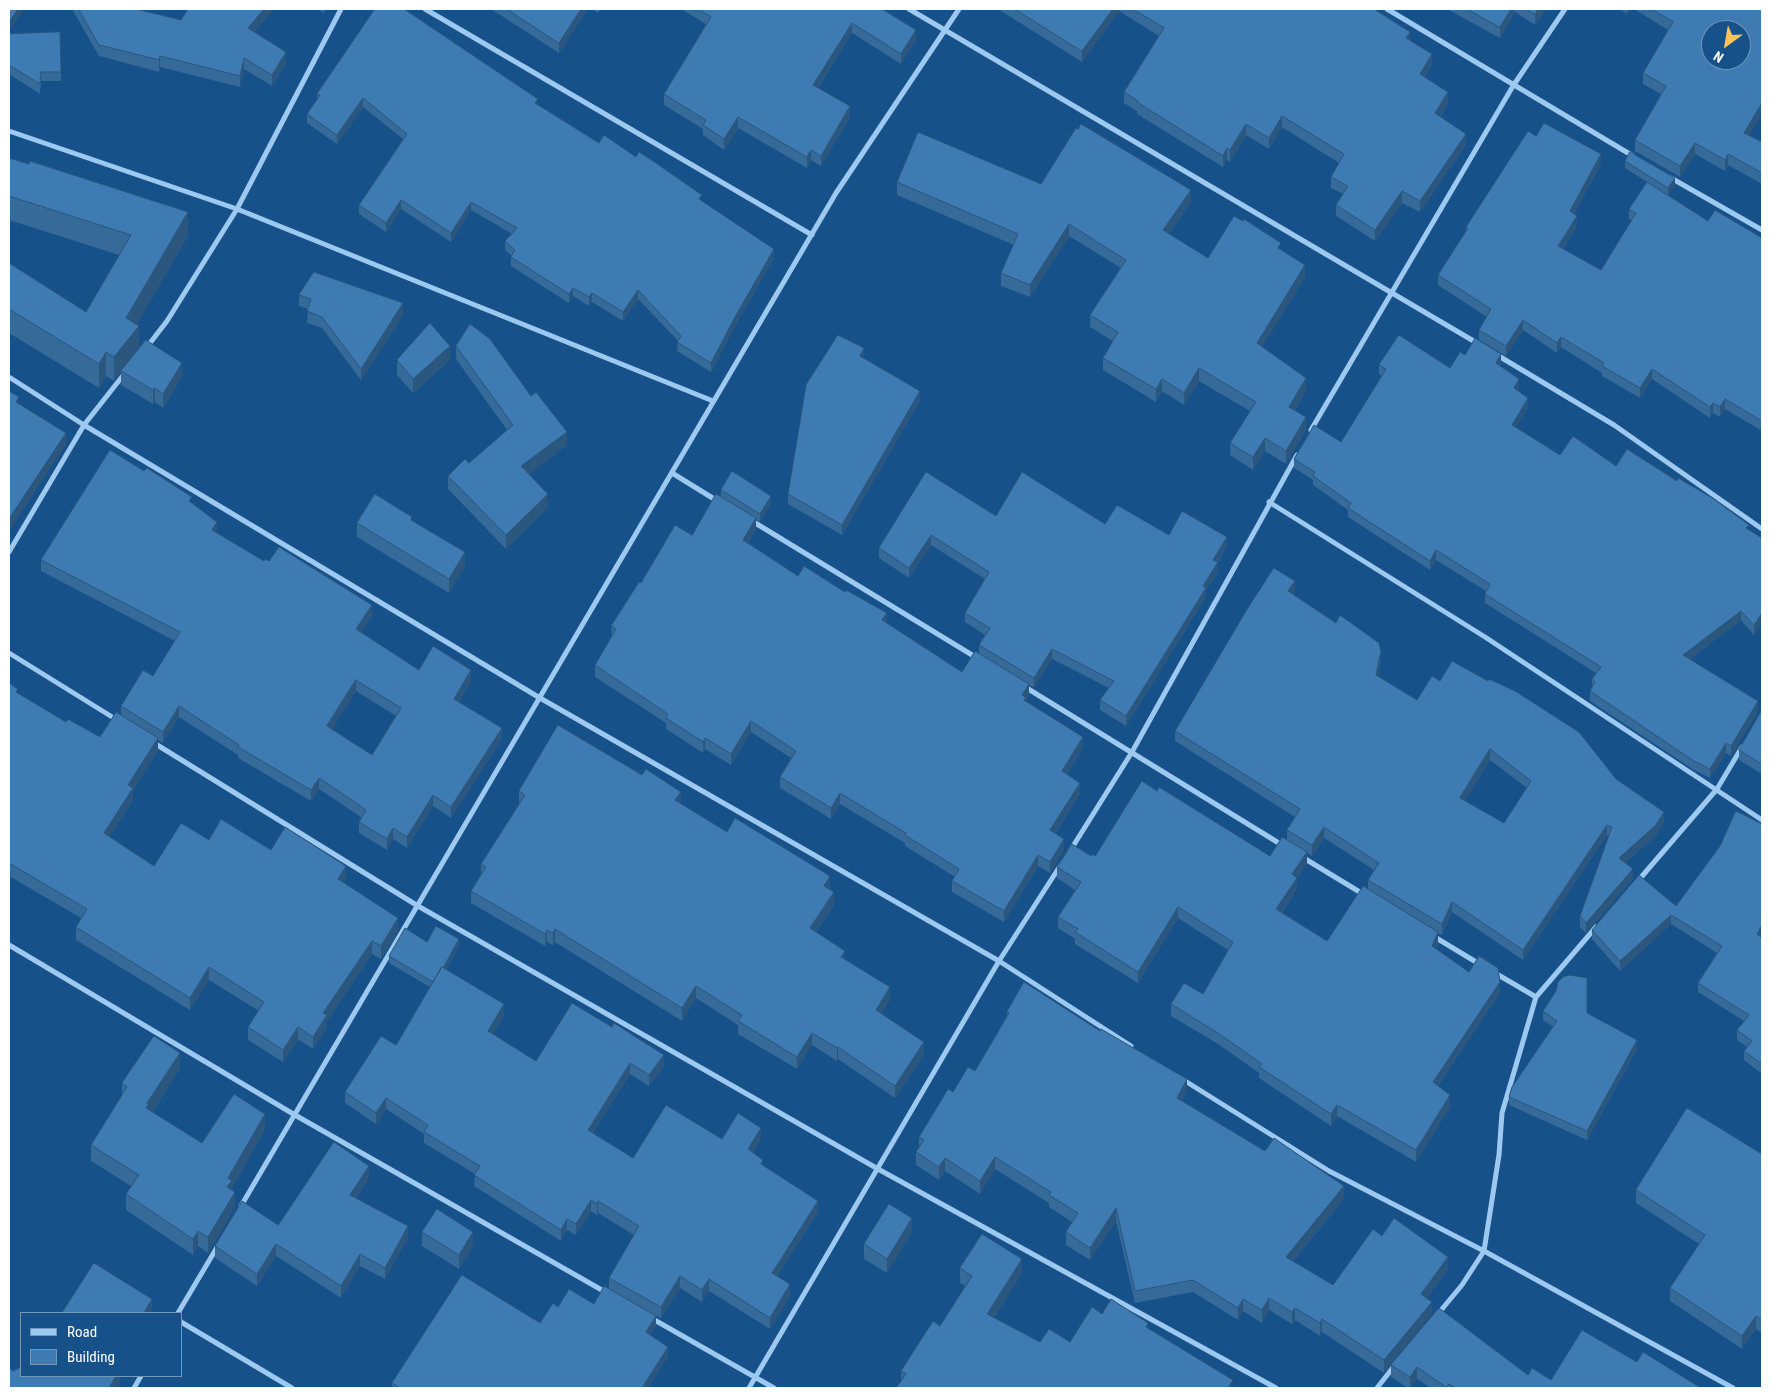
<!DOCTYPE html>
<style>
body{margin:0}
#map{position:relative;width:1771px;height:1397px;overflow:hidden;background:#165189;font-family:"Roboto Condensed",sans-serif}
canvas{display:block}
.frame{position:absolute;inset:0;border:10px solid #fff;pointer-events:none}
.legend{position:absolute;left:20px;top:1312px;width:162px;height:65px;box-sizing:border-box;background:#165189;border:1px solid #7397b8;margin:0;padding:6px 9px;list-style:none;font-size:15px;color:#fff}
.legend li{display:flex;align-items:center;gap:10px;height:25px}
.legend b{width:25px;border:1px solid #7397b8}
.north{position:absolute;left:1701px;top:20px;width:50px;height:50px;box-sizing:border-box;background:#165189;border:1px solid #7397b8;border-radius:50%;rotate:212deg;font-size:14px;font-weight:700;line-height:20px;text-align:center;color:#fff}
.north::after{content:'';display:block;margin:auto;width:18px;height:22px;background:#ffc25a;clip-path:polygon(50% 0,100% 100%,50% 72%,0 100%)}
</style>
<div id="map">
<canvas width="1771" height="1397"></canvas>
<div class="frame"></div>
<ul class="legend">
<li><b style="height:6px;background:#9dc8ef"></b>Road</li>
<li><b style="height:14px;background:#3e7bb2"></b>Building</li>
</ul>
<div class="north">N</div>
</div>
<script>
const ctx = document.querySelector('canvas').getContext('2d');
ctx.lineJoin = 'round';
function strokePath(path, color, width, dash) {
  ctx.strokeStyle = color;
  ctx.lineWidth = width;
  ctx.lineCap = dash ? 'butt' : 'round';
  ctx.setLineDash(dash || []);
  ctx.stroke(path);
}
function paint(path, color) {
  ctx.fillStyle = color;
  ctx.fill(path, 'evenodd');
}
strokePath(new Path2D(`
 M 425,9 L 812,235
 M 909,9 L 1477,343
 M 1387,9 L 1633,156
 M 9,131 L 237,209 L 713,401
 M 1671,178 L 1762,230
 M 147,347 L 167,321 L 237,209 L 341,9
 M 1497,355 L 1614,425 L 1762,529
 M 9,377 L 84,425 L 540,698 L 999,961 L 1131,1046
 M 1311,430 L 1513,86 L 1565,9
 M 672,473 L 719,502
 M 1269,502 L 1485,637 L 1762,820
 M 752,521 L 977,658
 M 9,552 L 84,425 L 125,373
 M 9,653 L 117,720
 M 1025,687 L 1282,845
 M 154,743 L 418,906 L 878,1169 L 1276,1388
 M 1070,851 L 1132,752 L 1297,455
 M 1302,857 L 1363,894
 M 1637,882 L 1717,789 L 1742,747
 M 1433,936 L 1481,965
 M 9,945 L 295,1115 L 607,1293
 M 1495,973 L 1536,997
 M 1182,1079 L 1329,1171 L 1484,1251 L 1733,1388
 M 241,1206 L 836,193 L 959,9
 M 178,1313 L 219,1244
 M 1437,1315 L 1462,1285 L 1484,1251 L 1499,1155 L 1502,1113 L 1536,997 L 1596,927
 M 651,1318 L 774,1388
 M 181,1322 L 292,1388
 M 134,1388 L 141,1376
 M 749,1388 L 999,961 L 1060,866
 M 1377,1388 L 1395,1365`), '#9dc8ef', 5);
paint(new Path2D(`
 M 72,9 L 136,9 L 181,20 L 254,32 L 286,63 L 272,86 L 244,69 L 240,87 L 160,67 L 159,72 L 99,56 Z
 M 317,9 L 326,9 L 324,13 Z
 M 491,9 L 588,9 L 559,53 Z
 M 591,9 L 601,9 L 598,13 Z
 M 681,9 L 882,9 L 916,40 L 901,64 L 852,33 L 818,88 L 850,117 L 821,166 L 811,160 L 807,168 L 738,128 L 724,150 L 703,135 L 703,129 L 664,105 L 664,94 L 706,24 Z
 M 998,9 L 1374,9 L 1410,40 L 1432,65 L 1425,77 L 1448,103 L 1440,117 L 1466,145 L 1420,212 L 1402,203 L 1375,241 L 1336,216 L 1336,205 L 1343,194 L 1331,188 L 1331,177 L 1339,163 L 1282,127 L 1269,149 L 1246,135 L 1230,162 L 1227,160 L 1223,167 L 1137,114 L 1137,111 L 1124,103 L 1124,92 L 1159,36 L 1119,11 L 1082,62 Z
 M 1447,9 L 1546,9 L 1535,25 L 1515,12 L 1500,38 Z
 M 1619,9 L 1631,9 L 1627,14 Z
 M 1634,9 L 1762,9 L 1762,114 L 1749,135 L 1762,142 L 1762,184 L 1728,165 L 1725,171 L 1695,154 L 1680,177 L 1635,151 L 1635,140 L 1661,94 L 1643,84 L 1643,73 L 1668,30 Z
 M 9,34 L 61,72 L 61,81 L 41,81 L 40,94 L 9,74 Z
 M 317,94 L 538,105 L 599,143 L 702,201 L 774,258 L 735,326 L 711,372 L 677,351 L 678,341 L 638,299 L 623,321 L 592,302 L 589,306 L 573,296 L 569,303 L 511,266 L 511,257 L 512,256 L 505,250 L 505,241 L 512,234 L 471,210 L 451,242 L 401,209 L 386,232 L 359,214 L 359,205 L 403,139 L 363,107 L 337,144 L 307,123 L 307,114 L 317,99 Z
 M 1536,136 L 1601,164 L 1574,214 L 1577,226 L 1563,249 L 1601,270 L 1632,221 L 1629,219 L 1629,209 L 1647,182 L 1625,168 L 1625,161 L 1675,185 L 1668,195 L 1708,221 L 1762,238 L 1762,431 L 1725,409 L 1720,417 L 1713,413 L 1710,418 L 1652,379 L 1640,398 L 1602,376 L 1602,373 L 1561,347 L 1557,353 L 1523,330 L 1506,356 L 1479,340 L 1479,330 L 1487,317 L 1438,285 L 1438,275 L 1466,231 L 1466,227 Z
 M 9,158 L 188,236 L 136,324 L 139,349 L 182,377 L 163,408 L 155,402 L 153,404 L 121,385 L 121,371 L 114,381 L 106,376 L 99,388 L 9,333 L 9,263 L 86,312 L 119,255 L 9,220 Z
 M 897,182 L 1041,184 L 1191,202 L 1169,234 L 1208,258 L 1281,250 L 1305,277 L 1262,347 L 1306,391 L 1295,410 L 1306,430 L 1286,464 L 1265,451 L 1253,470 L 1230,455 L 1230,443 L 1250,411 L 1199,381 L 1184,405 L 1162,391 L 1156,402 L 1103,370 L 1103,358 L 1113,341 L 1090,327 L 1090,315 L 1121,268 L 1069,236 L 1030,297 L 1001,286 L 1001,273 L 1014,245 L 897,195 Z
 M 299,295 L 403,315 L 361,380 L 322,328 L 307,323 L 308,309 L 299,306 Z
 M 456,346 L 567,445 L 529,474 L 548,507 L 506,549 L 448,489 L 448,476 L 469,463 L 507,430 L 456,359 Z
 M 1465,355 L 1501,364 L 1500,366 L 1519,388 L 1518,391 L 1528,407 L 1516,427 L 1560,455 L 1616,466 L 1749,530 L 1762,538 L 1762,623 L 1754,635 L 1741,620 L 1690,659 L 1758,711 L 1731,756 L 1726,753 L 1710,778 L 1694,770 L 1590,701 L 1590,691 L 1592,687 L 1592,679 L 1596,673 L 1485,603 L 1485,594 L 1486,591 L 1436,560 L 1430,570 L 1348,517 L 1348,510 L 1313,485 L 1313,480 L 1294,468 L 1294,459 L 1341,442 L 1382,376 L 1379,374 L 1379,365 L 1450,368 Z
 M 864,358 L 920,401 L 842,535 L 788,504 L 788,494 Z
 M 397,360 L 450,360 L 413,393 L 397,375 Z
 M 721,490 L 771,503 L 760,522 L 756,519 L 756,529 L 748,543 L 798,576 L 887,623 L 962,672 L 979,654 L 979,645 L 985,635 L 965,622 L 965,613 L 985,579 L 931,545 L 909,578 L 879,558 L 879,548 L 996,516 L 1105,524 L 1227,546 L 1218,562 L 1218,572 L 1206,590 L 1206,597 L 1126,726 L 1100,710 L 1100,700 L 1109,688 L 1052,659 L 1034,687 L 1029,685 L 1029,695 L 1026,701 L 1083,748 L 1067,774 L 1080,794 L 1055,834 L 1064,850 L 1050,873 L 1038,866 L 1004,922 L 952,892 L 952,881 L 955,877 L 905,846 L 905,843 L 840,804 L 831,819 L 780,788 L 780,777 L 791,758 L 751,732 L 731,765 L 705,749 L 703,753 L 666,729 L 666,723 L 595,677 L 595,665 L 612,637 L 611,626 L 641,583 L 692,535 L 721,497 Z
 M 192,504 L 217,533 L 217,534 L 264,561 L 372,616 L 361,632 L 419,670 L 471,680 L 459,702 L 502,739 L 451,818 L 433,806 L 407,848 L 393,839 L 387,850 L 359,833 L 359,822 L 362,818 L 346,807 L 319,789 L 311,801 L 238,758 L 238,755 L 179,717 L 163,743 L 158,740 L 158,750 L 133,791 L 133,800 L 109,837 L 154,866 L 209,840 L 271,850 L 346,879 L 344,882 L 398,930 L 381,959 L 372,954 L 327,1021 L 327,1028 L 313,1049 L 298,1039 L 283,1062 L 248,1040 L 248,1027 L 259,1011 L 209,980 L 190,1010 L 76,940 L 76,927 L 81,918 L 9,876 L 9,683 L 18,694 L 66,722 L 100,737 L 121,715 L 121,706 L 153,676 L 175,641 L 41,571 L 41,560 ZM 356,691 L 396,716 L 372,755 L 332,729 Z
 M 357,523 L 465,566 L 449,593 L 357,537 Z
 M 1295,592 L 1293,594 L 1381,661 L 1378,676 L 1417,700 L 1440,681 L 1616,779 L 1664,822 L 1656,836 L 1625,863 L 1633,879 L 1586,933 L 1580,927 L 1580,916 L 1609,836 L 1607,835 L 1523,960 L 1452,912 L 1442,935 L 1438,933 L 1438,943 L 1436,949 L 1500,993 L 1438,1086 L 1450,1107 L 1416,1162 L 1337,1116 L 1331,1126 L 1259,1078 L 1259,1073 L 1218,1044 L 1171,1016 L 1171,1004 L 1203,994 L 1228,950 L 1178,918 L 1138,983 L 1075,944 L 1075,939 L 1058,928 L 1058,917 L 1075,890 L 1057,878 L 1057,867 L 1091,856 L 1095,856 L 1157,791 L 1270,856 L 1287,840 L 1287,830 L 1295,817 L 1175,741 L 1175,731 ZM 1490,760 L 1527,788 L 1504,823 L 1465,801 ZM 1324,838 L 1374,870 L 1368,880 L 1368,889 L 1327,941 L 1282,913 L 1297,889 L 1297,878 L 1307,863 L 1307,853 L 1312,856 Z
 M 1762,710 L 1762,774 L 1739,760 L 1739,750 Z
 M 519,791 L 681,804 L 727,832 L 830,889 L 834,905 L 816,932 L 845,959 L 890,1000 L 881,1014 L 924,1055 L 895,1098 L 838,1059 L 837,1061 L 812,1045 L 797,1069 L 738,1034 L 738,1025 L 696,998 L 682,1021 L 555,942 L 553,945 L 547,942 L 545,946 L 471,903 L 471,891 L 481,874 L 481,864 L 519,804 Z
 M 1676,906 L 1762,938 L 1762,1074 L 1744,1060 L 1744,1051 L 1747,1047 L 1737,1040 L 1737,1030 L 1744,1021 L 1698,992 L 1698,983 L 1717,953 L 1671,924 L 1620,971 L 1592,939 L 1592,930 Z
 M 427,942 L 459,946 L 446,970 L 504,1015 L 493,1034 L 536,1061 L 572,1003 L 664,1066 L 649,1086 L 630,1074 L 593,1133 L 633,1158 L 722,1139 L 761,1139 L 753,1153 L 763,1166 L 818,1212 L 777,1276 L 790,1296 L 770,1329 L 709,1291 L 702,1302 L 680,1288 L 661,1318 L 656,1316 L 656,1326 L 650,1335 L 668,1357 L 648,1388 L 392,1388 L 392,1383 L 540,1323 L 558,1307 L 594,1304 L 609,1289 L 609,1278 L 634,1235 L 598,1213 L 597,1215 L 591,1211 L 576,1235 L 567,1230 L 561,1241 L 474,1186 L 475,1174 L 424,1143 L 424,1134 L 386,1109 L 376,1124 L 345,1103 L 345,1092 L 396,1045 L 430,987 L 389,963 L 389,956 Z
 M 1543,1011 L 1637,1049 L 1587,1140 L 1509,1105 L 1509,1097 L 1553,1027 L 1543,1020 Z
 M 1007,1012 L 1187,1091 L 1182,1101 L 1344,1199 L 1293,1261 L 1333,1285 L 1382,1236 L 1448,1269 L 1427,1298 L 1432,1314 L 1384,1373 L 1322,1332 L 1320,1336 L 1295,1320 L 1292,1324 L 1269,1310 L 1262,1323 L 1243,1311 L 1238,1320 L 1193,1292 L 1135,1303 L 1116,1221 L 1090,1260 L 1066,1245 L 1066,1232 L 1072,1222 L 1049,1207 L 1049,1203 L 995,1169 L 980,1194 L 945,1171 L 939,1180 L 916,1165 L 916,1152 L 919,1148 L 919,1137 L 953,1092 L 975,1071 L 1007,1018 Z
 M 180,1069 L 152,1112 L 202,1143 L 265,1129 L 232,1188 L 235,1208 L 208,1253 L 198,1246 L 193,1255 L 126,1210 L 126,1194 L 131,1186 L 91,1161 L 91,1145 L 122,1096 L 122,1083 Z
 M 1762,1154 L 1762,1333 L 1756,1329 L 1742,1349 L 1670,1301 L 1670,1288 L 1699,1244 L 1636,1203 L 1636,1190 Z
 M 369,1178 L 356,1198 L 408,1238 L 385,1279 L 360,1266 L 341,1298 L 276,1256 L 257,1286 L 215,1258 L 215,1246 L 278,1225 Z
 M 422,1232 L 473,1246 L 459,1269 L 422,1246 Z
 M 912,1232 L 887,1273 L 864,1259 L 864,1244 Z
 M 960,1268 L 1022,1273 L 994,1318 L 1040,1342 L 1070,1342 L 1102,1314 L 1148,1329 L 1233,1388 L 901,1381 L 901,1371 L 940,1326 L 965,1286 L 960,1283 Z
 M 1637,1362 L 1701,1388 L 1431,1388 L 1417,1379 L 1410,1388 L 1408,1388 L 1391,1377 L 1391,1365 L 1528,1375 L 1551,1380 Z`), '#356a99');
paint(new Path2D(`
 M 18,9 L 24,9 L 9,31 L 9,22 Z
 M 264,9 L 274,9 L 248,40 L 248,28 Z
 M 581,9 L 588,9 L 559,53 L 559,43 Z
 M 1113,9 L 1119,9 L 1119,11 L 1082,62 L 1082,51 Z
 M 1511,9 L 1515,9 L 1515,12 L 1500,38 L 1500,27 Z
 M 1538,9 L 1546,9 L 1535,25 L 1535,14 Z
 M 1627,9 L 1631,9 L 1627,14 Z
 M 852,23 L 852,33 L 813,95 L 813,85 Z
 M 916,30 L 916,40 L 901,64 L 901,54 Z
 M 1410,32 L 1410,43 L 1406,38 Z
 M 286,52 L 286,63 L 272,86 L 272,75 Z
 M 1432,54 L 1432,65 L 1420,85 L 1420,74 Z
 M 160,56 L 160,67 L 159,72 L 159,60 Z
 M 244,58 L 244,69 L 240,87 L 240,76 Z
 M 1448,92 L 1448,103 L 1435,124 L 1435,113 Z
 M 363,98 L 363,107 L 337,144 L 337,135 Z
 M 1762,103 L 1762,114 L 1744,144 L 1744,133 Z
 M 850,106 L 850,117 L 821,166 L 821,156 Z
 M 1282,116 L 1282,127 L 1269,149 L 1269,138 Z
 M 738,117 L 738,128 L 724,150 L 724,139 Z
 M 1246,124 L 1246,135 L 1230,162 L 1230,150 Z
 M 1466,134 L 1466,145 L 1420,212 L 1420,201 Z
 M 1695,143 L 1695,154 L 1680,177 L 1680,166 Z
 M 1227,148 L 1227,160 L 1223,167 L 1223,156 Z
 M 811,150 L 811,160 L 807,168 L 807,157 Z
 M 1601,154 L 1601,164 L 1570,221 L 1570,211 Z
 M 1728,154 L 1728,165 L 1725,171 L 1725,160 Z
 M 1675,178 L 1675,185 L 1668,195 L 1668,188 Z
 M 1191,190 L 1191,202 L 1163,243 L 1163,230 Z
 M 1402,191 L 1402,203 L 1375,241 L 1375,230 Z
 M 401,200 L 401,209 L 386,232 L 386,223 Z
 M 471,202 L 471,210 L 451,242 L 451,233 Z
 M 188,212 L 188,236 L 128,340 L 139,326 L 139,350 L 114,381 L 114,357 L 126,318 Z
 M 1577,216 L 1577,226 L 1558,257 L 1558,246 Z
 M 1069,224 L 1069,236 L 1030,297 L 1030,285 Z
 M 774,249 L 774,258 L 735,326 L 711,372 L 711,363 L 735,317 Z
 M 1305,265 L 1305,277 L 1257,356 L 1257,343 Z
 M 573,288 L 573,296 L 569,303 L 569,294 Z
 M 638,290 L 638,299 L 623,321 L 623,312 Z
 M 592,293 L 592,302 L 589,306 L 589,297 Z
 M 403,303 L 403,315 L 361,380 L 361,369 Z
 M 1523,320 L 1523,330 L 1506,356 L 1506,346 Z
 M 1561,337 L 1561,347 L 1557,353 L 1557,343 Z
 M 450,346 L 450,360 L 413,393 L 413,379 Z
 M 864,348 L 864,358 L 860,356 Z
 M 106,352 L 106,376 L 99,388 L 99,364 Z
 M 1501,354 L 1501,364 L 1496,373 L 1496,363 Z
 M 182,363 L 182,377 L 163,408 L 163,394 Z
 M 1199,368 L 1199,381 L 1184,405 L 1184,393 Z
 M 1652,369 L 1652,379 L 1640,398 L 1640,388 Z
 M 1306,378 L 1306,391 L 1289,419 L 1289,407 Z
 M 1162,379 L 1162,391 L 1156,402 L 1156,389 Z
 M 1519,379 L 1519,388 L 1514,397 L 1514,388 Z
 M 155,388 L 155,402 L 153,404 L 153,390 Z
 M 920,391 L 920,401 L 842,535 L 842,525 Z
 M 1528,398 L 1528,407 L 1512,434 L 1512,425 Z
 M 1725,399 L 1725,409 L 1720,417 L 1720,407 Z
 M 1713,403 L 1713,413 L 1710,418 L 1710,407 Z
 M 1306,417 L 1306,430 L 1286,464 L 1286,451 Z
 M 567,432 L 567,445 L 521,480 L 521,466 Z
 M 66,433 L 66,445 L 9,531 L 9,519 Z
 M 1265,438 L 1265,451 L 1253,470 L 1253,457 Z
 M 548,494 L 548,507 L 506,549 L 506,535 Z
 M 771,496 L 771,503 L 760,522 L 760,514 Z
 M 756,518 L 756,529 L 743,551 L 743,540 Z
 M 217,522 L 217,533 L 212,541 L 212,530 Z
 M 931,535 L 931,545 L 909,578 L 909,568 Z
 M 1227,537 L 1227,546 L 1213,569 L 1213,560 Z
 M 1436,550 L 1436,560 L 1430,570 L 1430,561 Z
 M 465,552 L 465,566 L 449,593 L 449,579 Z
 M 1218,562 L 1218,572 L 1206,590 L 1206,597 L 1126,726 L 1126,716 Z
 M 1295,581 L 1295,592 L 1288,601 L 1288,591 Z
 M 372,605 L 372,616 L 356,640 L 356,629 Z
 M 1741,611 L 1741,620 L 1683,664 L 1683,655 Z
 M 887,613 L 887,624 L 882,620 Z
 M 1762,613 L 1762,623 L 1754,635 L 1754,625 Z
 M 1052,649 L 1052,659 L 1034,687 L 1034,678 Z
 M 1381,651 L 1381,661 L 1376,685 L 1376,675 Z
 M 471,670 L 471,680 L 454,710 L 454,699 Z
 M 356,680 L 356,691 L 327,737 L 327,726 Z
 M 1029,684 L 1029,695 L 1026,701 L 1026,709 L 1022,695 Z
 M 1758,701 L 1758,711 L 1731,756 L 1731,746 Z
 M 179,706 L 179,717 L 163,743 L 163,732 Z
 M 751,721 L 751,732 L 731,765 L 731,754 Z
 M 502,728 L 502,739 L 451,818 L 451,807 Z
 M 1083,737 L 1083,748 L 1062,782 L 1062,771 Z
 M 158,738 L 158,750 L 133,791 L 133,800 L 104,846 L 104,833 L 128,785 Z
 M 705,738 L 705,749 L 703,753 L 703,742 Z
 M 1726,743 L 1726,753 L 1710,778 L 1710,769 Z
 M 1490,749 L 1490,760 L 1460,809 L 1460,798 Z
 M 319,778 L 319,789 L 311,801 L 311,790 Z
 M 1080,783 L 1080,794 L 1050,841 L 1050,830 Z
 M 681,792 L 681,804 L 675,800 Z
 M 840,793 L 840,804 L 831,819 L 831,808 Z
 M 433,795 L 433,806 L 407,848 L 407,837 Z
 M 1664,812 L 1664,822 L 1656,836 L 1619,868 L 1619,858 Z
 M 1607,825 L 1607,835 L 1523,960 L 1523,950 Z
 M 1324,827 L 1324,838 L 1312,856 L 1312,845 Z
 M 393,828 L 393,839 L 387,850 L 387,839 Z
 M 1064,839 L 1064,850 L 1050,873 L 1050,862 Z
 M 1307,852 L 1307,863 L 1292,885 L 1292,874 Z
 M 1038,855 L 1038,866 L 1004,922 L 1004,911 Z
 M 346,866 L 346,879 L 338,891 L 338,879 Z
 M 1633,869 L 1633,879 L 1586,933 L 1586,923 Z
 M 830,876 L 830,889 L 824,898 L 824,886 Z
 M 1297,878 L 1297,889 L 1276,921 L 1276,909 Z
 M 834,892 L 834,905 L 810,940 L 810,928 Z
 M 1452,902 L 1452,912 L 1442,935 L 1442,924 Z
 M 1178,907 L 1178,918 L 1138,983 L 1138,972 Z
 M 1671,915 L 1671,924 L 1620,971 L 1620,961 Z
 M 398,918 L 398,930 L 381,959 L 381,946 Z
 M 1762,925 L 1762,934 L 1757,944 L 1757,934 Z
 M 555,929 L 555,942 L 553,945 L 553,933 Z
 M 547,930 L 547,942 L 545,946 L 545,934 Z
 M 1438,932 L 1438,943 L 1432,957 L 1432,946 Z
 M 459,939 L 459,946 L 435,990 L 435,983 Z
 M 372,941 L 372,954 L 327,1021 L 327,1028 L 313,1049 L 313,1037 L 323,1013 Z
 M 845,951 L 845,963 L 841,957 Z
 M 209,967 L 209,980 L 190,1010 L 190,998 Z
 M 1500,982 L 1500,993 L 1433,1093 L 1433,1082 Z
 M 696,986 L 696,998 L 682,1021 L 682,1008 Z
 M 890,987 L 890,1000 L 876,1022 L 876,1010 Z
 M 504,1004 L 504,1015 L 488,1042 L 488,1031 Z
 M 298,1027 L 298,1039 L 283,1062 L 283,1050 Z
 M 812,1033 L 812,1045 L 797,1069 L 797,1057 Z
 M 1637,1040 L 1637,1049 L 1587,1140 L 1587,1131 Z
 M 924,1042 L 924,1055 L 895,1098 L 895,1086 Z
 M 838,1047 L 838,1059 L 837,1061 L 837,1048 Z
 M 180,1053 L 180,1069 L 149,1116 L 146,1108 L 147,1103 Z
 M 664,1055 L 664,1066 L 649,1086 L 649,1075 Z
 M 630,1063 L 630,1074 L 588,1141 L 588,1130 Z
 M 1187,1079 L 1187,1091 L 1177,1110 L 1177,1098 Z
 M 1450,1095 L 1450,1107 L 1416,1162 L 1416,1150 Z
 M 386,1098 L 386,1109 L 376,1124 L 376,1113 Z
 M 1337,1105 L 1337,1116 L 1331,1126 L 1331,1114 Z
 M 265,1114 L 265,1129 L 232,1188 L 232,1196 L 227,1203 L 228,1178 Z
 M 761,1128 L 761,1139 L 748,1161 L 748,1149 Z
 M 995,1157 L 995,1169 L 980,1194 L 980,1181 Z
 M 945,1158 L 945,1171 L 939,1180 L 939,1167 Z
 M 369,1166 L 369,1178 L 350,1206 L 350,1195 Z
 M 1344,1186 L 1344,1199 L 1286,1269 L 1286,1257 Z
 M 235,1192 L 235,1208 L 208,1253 L 208,1237 Z
 M 591,1200 L 591,1211 L 576,1235 L 576,1224 Z
 M 598,1201 L 598,1213 L 597,1215 L 597,1204 Z
 M 818,1201 L 818,1212 L 772,1284 L 772,1273 Z
 M 1116,1208 L 1116,1221 L 1090,1260 L 1090,1248 Z
 M 912,1218 L 912,1232 L 887,1273 L 887,1259 Z
 M 567,1219 L 567,1230 L 561,1241 L 561,1230 Z
 M 408,1226 L 408,1238 L 385,1279 L 385,1268 Z
 M 198,1231 L 198,1246 L 193,1255 L 193,1239 Z
 M 473,1232 L 473,1246 L 459,1269 L 459,1255 Z
 M 276,1244 L 276,1256 L 257,1286 L 257,1274 Z
 M 360,1254 L 360,1266 L 341,1298 L 341,1286 Z
 M 1448,1257 L 1448,1269 L 1421,1306 L 1421,1294 Z
 M 1022,1259 L 1022,1273 L 987,1329 L 987,1314 Z
 M 680,1276 L 680,1288 L 661,1318 L 661,1307 Z
 M 709,1279 L 709,1291 L 702,1302 L 702,1290 Z
 M 790,1284 L 790,1296 L 770,1329 L 770,1318 Z
 M 1269,1298 L 1269,1310 L 1262,1323 L 1262,1310 Z
 M 152,1299 L 152,1313 L 144,1313 Z
 M 1243,1299 L 1243,1311 L 1238,1320 L 1238,1308 Z
 M 1432,1302 L 1432,1314 L 1384,1373 L 1384,1360 Z
 M 1295,1308 L 1295,1320 L 1292,1324 L 1292,1312 Z
 M 656,1316 L 656,1326 L 646,1342 L 646,1332 Z
 M 1756,1316 L 1756,1329 L 1742,1349 L 1742,1336 Z
 M 1322,1319 L 1322,1332 L 1320,1336 L 1320,1323 Z
 M 668,1347 L 668,1357 L 648,1388 L 642,1388 Z
 M 1417,1367 L 1417,1379 L 1410,1388 L 1410,1377 Z
 M 114,1376 L 120,1376 L 120,1384 L 118,1388 L 109,1388 Z
 M 1233,1380 L 1233,1388 L 1228,1388 Z`), '#2b567d');
const building = new Path2D(`
 M 9,9 L 18,9 L 9,22 Z
 M 79,9 L 136,9 L 181,20 L 188,9 L 264,9 L 248,28 L 286,52 L 272,75 L 244,58 L 240,76 L 160,56 L 159,60 L 99,45 Z
 M 375,9 L 404,9 L 538,99 L 535,103 L 599,143 L 604,135 L 636,157 L 639,152 L 653,161 L 702,195 L 699,199 L 774,249 L 735,317 L 711,363 L 677,342 L 681,336 L 638,290 L 623,312 L 592,293 L 589,297 L 573,288 L 569,294 L 511,257 L 515,250 L 505,241 L 517,228 L 471,202 L 451,233 L 401,200 L 386,223 L 359,205 L 407,134 L 363,98 L 337,135 L 307,114 L 320,95 L 317,94 Z
 M 507,9 L 581,9 L 559,43 Z
 M 698,9 L 882,9 L 916,30 L 901,54 L 852,23 L 813,85 L 850,106 L 821,156 L 811,150 L 807,157 L 738,117 L 724,139 L 703,125 L 706,120 L 664,94 L 711,17 Z
 M 1015,9 L 1113,9 L 1082,51 Z
 M 1133,9 L 1374,9 L 1410,32 L 1406,38 L 1432,54 L 1420,74 L 1448,92 L 1435,113 L 1466,134 L 1420,201 L 1402,191 L 1375,230 L 1336,205 L 1348,186 L 1331,177 L 1344,154 L 1282,116 L 1269,138 L 1246,124 L 1230,150 L 1227,148 L 1223,156 L 1137,102 L 1138,101 L 1124,92 L 1164,28 Z
 M 1467,9 L 1511,9 L 1500,27 Z
 M 1526,9 L 1538,9 L 1535,14 Z
 M 1652,9 L 1762,9 L 1762,103 L 1744,133 L 1762,142 L 1762,173 L 1728,154 L 1725,160 L 1695,143 L 1680,166 L 1635,140 L 1666,86 L 1643,73 L 1673,22 ZM 1711,30 L 1741,30 L 1741,60 L 1711,60 Z
 M 60,32 L 61,72 L 41,72 L 40,84 L 9,65 L 9,34 Z
 M 1544,123 L 1601,154 L 1570,211 L 1577,216 L 1558,246 L 1601,270 L 1636,213 L 1629,209 L 1647,182 L 1708,221 L 1715,210 L 1762,238 L 1762,421 L 1725,399 L 1720,407 L 1713,403 L 1710,407 L 1652,369 L 1640,388 L 1602,366 L 1604,363 L 1561,337 L 1557,343 L 1523,320 L 1506,346 L 1479,330 L 1491,309 L 1438,275 L 1468,228 L 1466,227 L 1528,131 L 1536,136 Z
 M 1081,124 L 1191,190 L 1163,230 L 1208,258 L 1234,216 L 1243,221 L 1244,219 L 1281,243 L 1278,248 L 1305,265 L 1257,343 L 1306,378 L 1289,407 L 1306,417 L 1286,451 L 1265,438 L 1253,457 L 1230,443 L 1256,402 L 1199,368 L 1184,393 L 1162,379 L 1156,389 L 1103,358 L 1118,332 L 1090,315 L 1126,260 L 1069,224 L 1030,285 L 1001,273 L 1018,234 L 897,182 L 918,132 L 1041,184 L 1076,128 L 1078,129 Z
 M 1630,152 L 1675,178 L 1668,188 L 1625,161 Z
 M 9,158 L 29,164 L 30,161 L 188,212 L 126,318 L 139,326 L 114,357 L 106,352 L 99,364 L 9,309 L 9,263 L 86,312 L 131,235 L 9,196 Z
 M 314,272 L 403,303 L 361,369 L 322,317 L 307,311 L 311,299 L 299,295 Z
 M 430,323 L 450,346 L 413,379 L 397,360 Z
 M 470,324 L 490,339 L 531,396 L 536,392 L 567,432 L 521,466 L 548,494 L 506,535 L 448,476 L 465,459 L 469,463 L 513,425 L 456,346 Z
 M 838,335 L 864,348 L 860,356 L 920,391 L 842,525 L 788,494 L 806,385 Z
 M 1399,335 L 1450,368 L 1460,352 L 1465,355 L 1475,338 L 1501,354 L 1496,363 L 1519,379 L 1514,388 L 1528,398 L 1512,425 L 1560,455 L 1573,436 L 1616,466 L 1627,449 L 1677,481 L 1678,478 L 1714,499 L 1749,525 L 1746,528 L 1762,538 L 1762,613 L 1754,625 L 1741,611 L 1683,655 L 1758,701 L 1731,746 L 1726,743 L 1710,769 L 1694,761 L 1590,691 L 1595,682 L 1592,679 L 1601,667 L 1485,594 L 1490,584 L 1436,550 L 1430,561 L 1348,508 L 1351,503 L 1313,476 L 1315,472 L 1294,459 L 1314,425 L 1341,442 L 1386,369 L 1379,365 Z
 M 146,340 L 182,363 L 163,394 L 155,388 L 153,390 L 121,371 Z
 M 9,391 L 19,397 L 16,402 L 66,433 L 9,519 Z
 M 110,450 L 144,471 L 147,468 L 192,497 L 189,501 L 217,522 L 212,530 L 264,561 L 265,559 L 269,561 L 279,547 L 372,605 L 356,629 L 419,670 L 433,646 L 471,670 L 454,699 L 502,728 L 451,807 L 433,795 L 407,837 L 393,828 L 387,839 L 359,822 L 366,810 L 346,796 L 319,778 L 311,790 L 238,747 L 239,745 L 179,706 L 163,732 L 121,706 L 143,670 L 153,676 L 180,632 L 41,560 ZM 356,680 L 401,708 L 372,755 L 327,726 Z
 M 732,471 L 771,496 L 760,514 L 721,490 Z
 M 926,472 L 996,516 L 1022,472 L 1105,524 L 1117,505 L 1169,535 L 1182,511 L 1227,537 L 1213,560 L 1218,562 L 1203,586 L 1206,588 L 1126,716 L 1100,700 L 1114,681 L 1052,649 L 1034,678 L 979,645 L 990,628 L 965,613 L 989,572 L 931,535 L 909,568 L 879,548 Z
 M 375,494 L 412,517 L 411,520 L 465,552 L 449,579 L 357,523 Z
 M 716,494 L 756,518 L 743,540 L 798,576 L 804,566 L 845,592 L 846,590 L 887,613 L 882,620 L 962,672 L 975,651 L 1029,684 L 1022,695 L 1026,698 L 1024,700 L 1083,737 L 1062,771 L 1080,783 L 1050,830 L 1064,839 L 1050,862 L 1038,855 L 1004,911 L 952,881 L 959,869 L 905,835 L 906,833 L 840,793 L 831,808 L 780,777 L 796,751 L 751,721 L 731,754 L 705,738 L 703,742 L 666,718 L 668,714 L 595,665 L 616,629 L 611,626 L 639,582 L 641,583 L 675,525 L 692,535 Z
 M 1274,568 L 1295,581 L 1288,591 L 1336,623 L 1340,615 L 1379,643 L 1381,651 L 1376,675 L 1417,700 L 1432,676 L 1440,681 L 1452,661 L 1488,681 L 1489,679 L 1515,691 L 1579,732 L 1616,779 L 1664,812 L 1656,825 L 1619,858 L 1633,869 L 1586,923 L 1580,916 L 1612,827 L 1607,825 L 1523,950 L 1452,902 L 1442,924 L 1368,880 L 1379,863 L 1324,827 L 1312,845 L 1287,830 L 1300,809 L 1175,731 L 1246,611 ZM 1490,749 L 1531,781 L 1504,823 L 1460,798 Z
 M 9,683 L 18,689 L 16,692 L 66,722 L 68,719 L 100,737 L 116,712 L 158,738 L 128,785 L 133,788 L 104,833 L 154,866 L 181,823 L 209,840 L 221,819 L 271,850 L 285,827 L 346,866 L 338,879 L 398,918 L 381,946 L 372,941 L 323,1013 L 327,1015 L 313,1037 L 298,1027 L 283,1050 L 248,1027 L 264,1002 L 209,967 L 190,998 L 76,927 L 87,909 L 9,863 Z
 M 1762,710 L 1762,764 L 1739,750 Z
 M 558,725 L 642,775 L 646,769 L 681,792 L 675,800 L 727,832 L 735,818 L 830,876 L 824,886 L 834,892 L 810,928 L 845,951 L 841,957 L 890,987 L 876,1010 L 924,1042 L 895,1086 L 838,1047 L 837,1048 L 812,1033 L 797,1057 L 738,1021 L 742,1015 L 696,986 L 682,1008 L 555,929 L 553,933 L 547,930 L 545,934 L 471,891 L 486,867 L 481,864 L 525,795 L 519,791 Z
 M 1142,781 L 1157,791 L 1159,787 L 1270,856 L 1282,837 L 1307,852 L 1292,874 L 1297,878 L 1276,909 L 1327,941 L 1363,886 L 1438,932 L 1432,946 L 1469,972 L 1479,956 L 1498,968 L 1500,982 L 1433,1082 L 1450,1095 L 1416,1150 L 1337,1105 L 1331,1114 L 1259,1067 L 1262,1064 L 1218,1033 L 1171,1004 L 1184,983 L 1203,994 L 1233,942 L 1178,907 L 1138,972 L 1075,932 L 1078,929 L 1058,917 L 1081,882 L 1057,867 L 1072,844 L 1091,856 L 1092,854 L 1095,856 Z
 M 1736,811 L 1762,824 L 1762,925 L 1757,934 L 1762,938 L 1762,1064 L 1744,1051 L 1752,1041 L 1737,1030 L 1749,1015 L 1698,983 L 1722,946 L 1671,915 L 1620,961 L 1592,930 L 1639,875 L 1676,906 L 1720,846 Z
 M 436,926 L 459,939 L 443,968 L 442,967 L 433,982 L 389,956 L 405,928 L 427,942 Z
 M 442,967 L 504,1004 L 488,1031 L 536,1061 L 572,1003 L 612,1027 L 614,1023 L 664,1055 L 649,1075 L 630,1063 L 588,1130 L 633,1158 L 666,1105 L 722,1139 L 738,1113 L 761,1128 L 748,1149 L 763,1160 L 761,1164 L 818,1201 L 772,1273 L 790,1284 L 770,1318 L 709,1279 L 702,1290 L 680,1276 L 661,1307 L 609,1278 L 639,1226 L 598,1201 L 597,1204 L 591,1200 L 576,1224 L 567,1219 L 561,1230 L 474,1175 L 480,1166 L 424,1132 L 428,1125 L 386,1098 L 376,1113 L 345,1092 L 381,1036 L 396,1045 Z
 M 1570,975 L 1587,978 L 1587,1013 L 1637,1040 L 1587,1131 L 1509,1097 L 1512,1087 L 1557,1021 L 1543,1011 L 1556,991 L 1558,982 L 1563,977 Z
 M 1024,982 L 1100,1031 L 1101,1029 L 1187,1079 L 1177,1098 L 1265,1151 L 1274,1138 L 1344,1186 L 1286,1257 L 1333,1285 L 1373,1229 L 1382,1236 L 1394,1218 L 1448,1257 L 1421,1294 L 1432,1302 L 1384,1360 L 1322,1319 L 1320,1323 L 1295,1308 L 1292,1312 L 1269,1298 L 1262,1310 L 1243,1299 L 1238,1308 L 1193,1280 L 1135,1291 L 1116,1208 L 1090,1248 L 1066,1232 L 1078,1213 L 1049,1195 L 1051,1192 L 995,1157 L 980,1181 L 945,1158 L 939,1167 L 916,1152 L 924,1140 L 919,1137 L 948,1089 L 953,1092 L 968,1067 L 975,1071 L 1009,1013 L 1007,1012 Z
 M 154,1036 L 180,1053 L 147,1103 L 149,1104 L 146,1108 L 202,1143 L 234,1094 L 265,1114 L 228,1178 L 232,1181 L 227,1187 L 235,1192 L 208,1237 L 198,1231 L 193,1239 L 126,1194 L 139,1175 L 91,1145 L 127,1087 L 122,1083 Z
 M 1687,1108 L 1762,1154 L 1762,1320 L 1756,1316 L 1742,1336 L 1670,1288 L 1705,1235 L 1636,1190 Z
 M 334,1142 L 369,1166 L 350,1195 L 408,1226 L 385,1268 L 360,1254 L 341,1286 L 276,1244 L 257,1274 L 215,1246 L 242,1201 L 278,1225 Z
 M 889,1204 L 912,1218 L 887,1259 L 864,1244 Z
 M 437,1209 L 473,1232 L 459,1255 L 422,1232 Z
 M 982,1234 L 1022,1259 L 987,1314 L 1040,1342 L 1049,1329 L 1070,1342 L 1092,1307 L 1102,1314 L 1111,1299 L 1148,1323 L 1146,1327 L 1233,1380 L 1228,1388 L 896,1388 L 906,1374 L 901,1371 L 933,1321 L 940,1326 L 972,1276 L 960,1268 Z
 M 94,1263 L 152,1299 L 144,1313 L 62,1313 Z
 M 462,1275 L 540,1323 L 553,1303 L 558,1307 L 569,1289 L 594,1304 L 604,1286 L 656,1316 L 646,1332 L 668,1347 L 642,1388 L 400,1388 L 392,1383 Z
 M 1439,1308 L 1528,1375 L 1532,1368 L 1551,1380 L 1582,1330 L 1637,1362 L 1643,1352 L 1701,1388 L 1456,1388 L 1449,1384 L 1446,1387 L 1417,1367 L 1410,1377 L 1391,1365 Z
 M 21,1367 L 21,1376 L 116,1376 L 109,1388 L 9,1388 L 9,1368 L 13,1371 Z`);
paint(building, '#3e7bb2');
strokePath(building, '#2b567d', 1);
</script>
